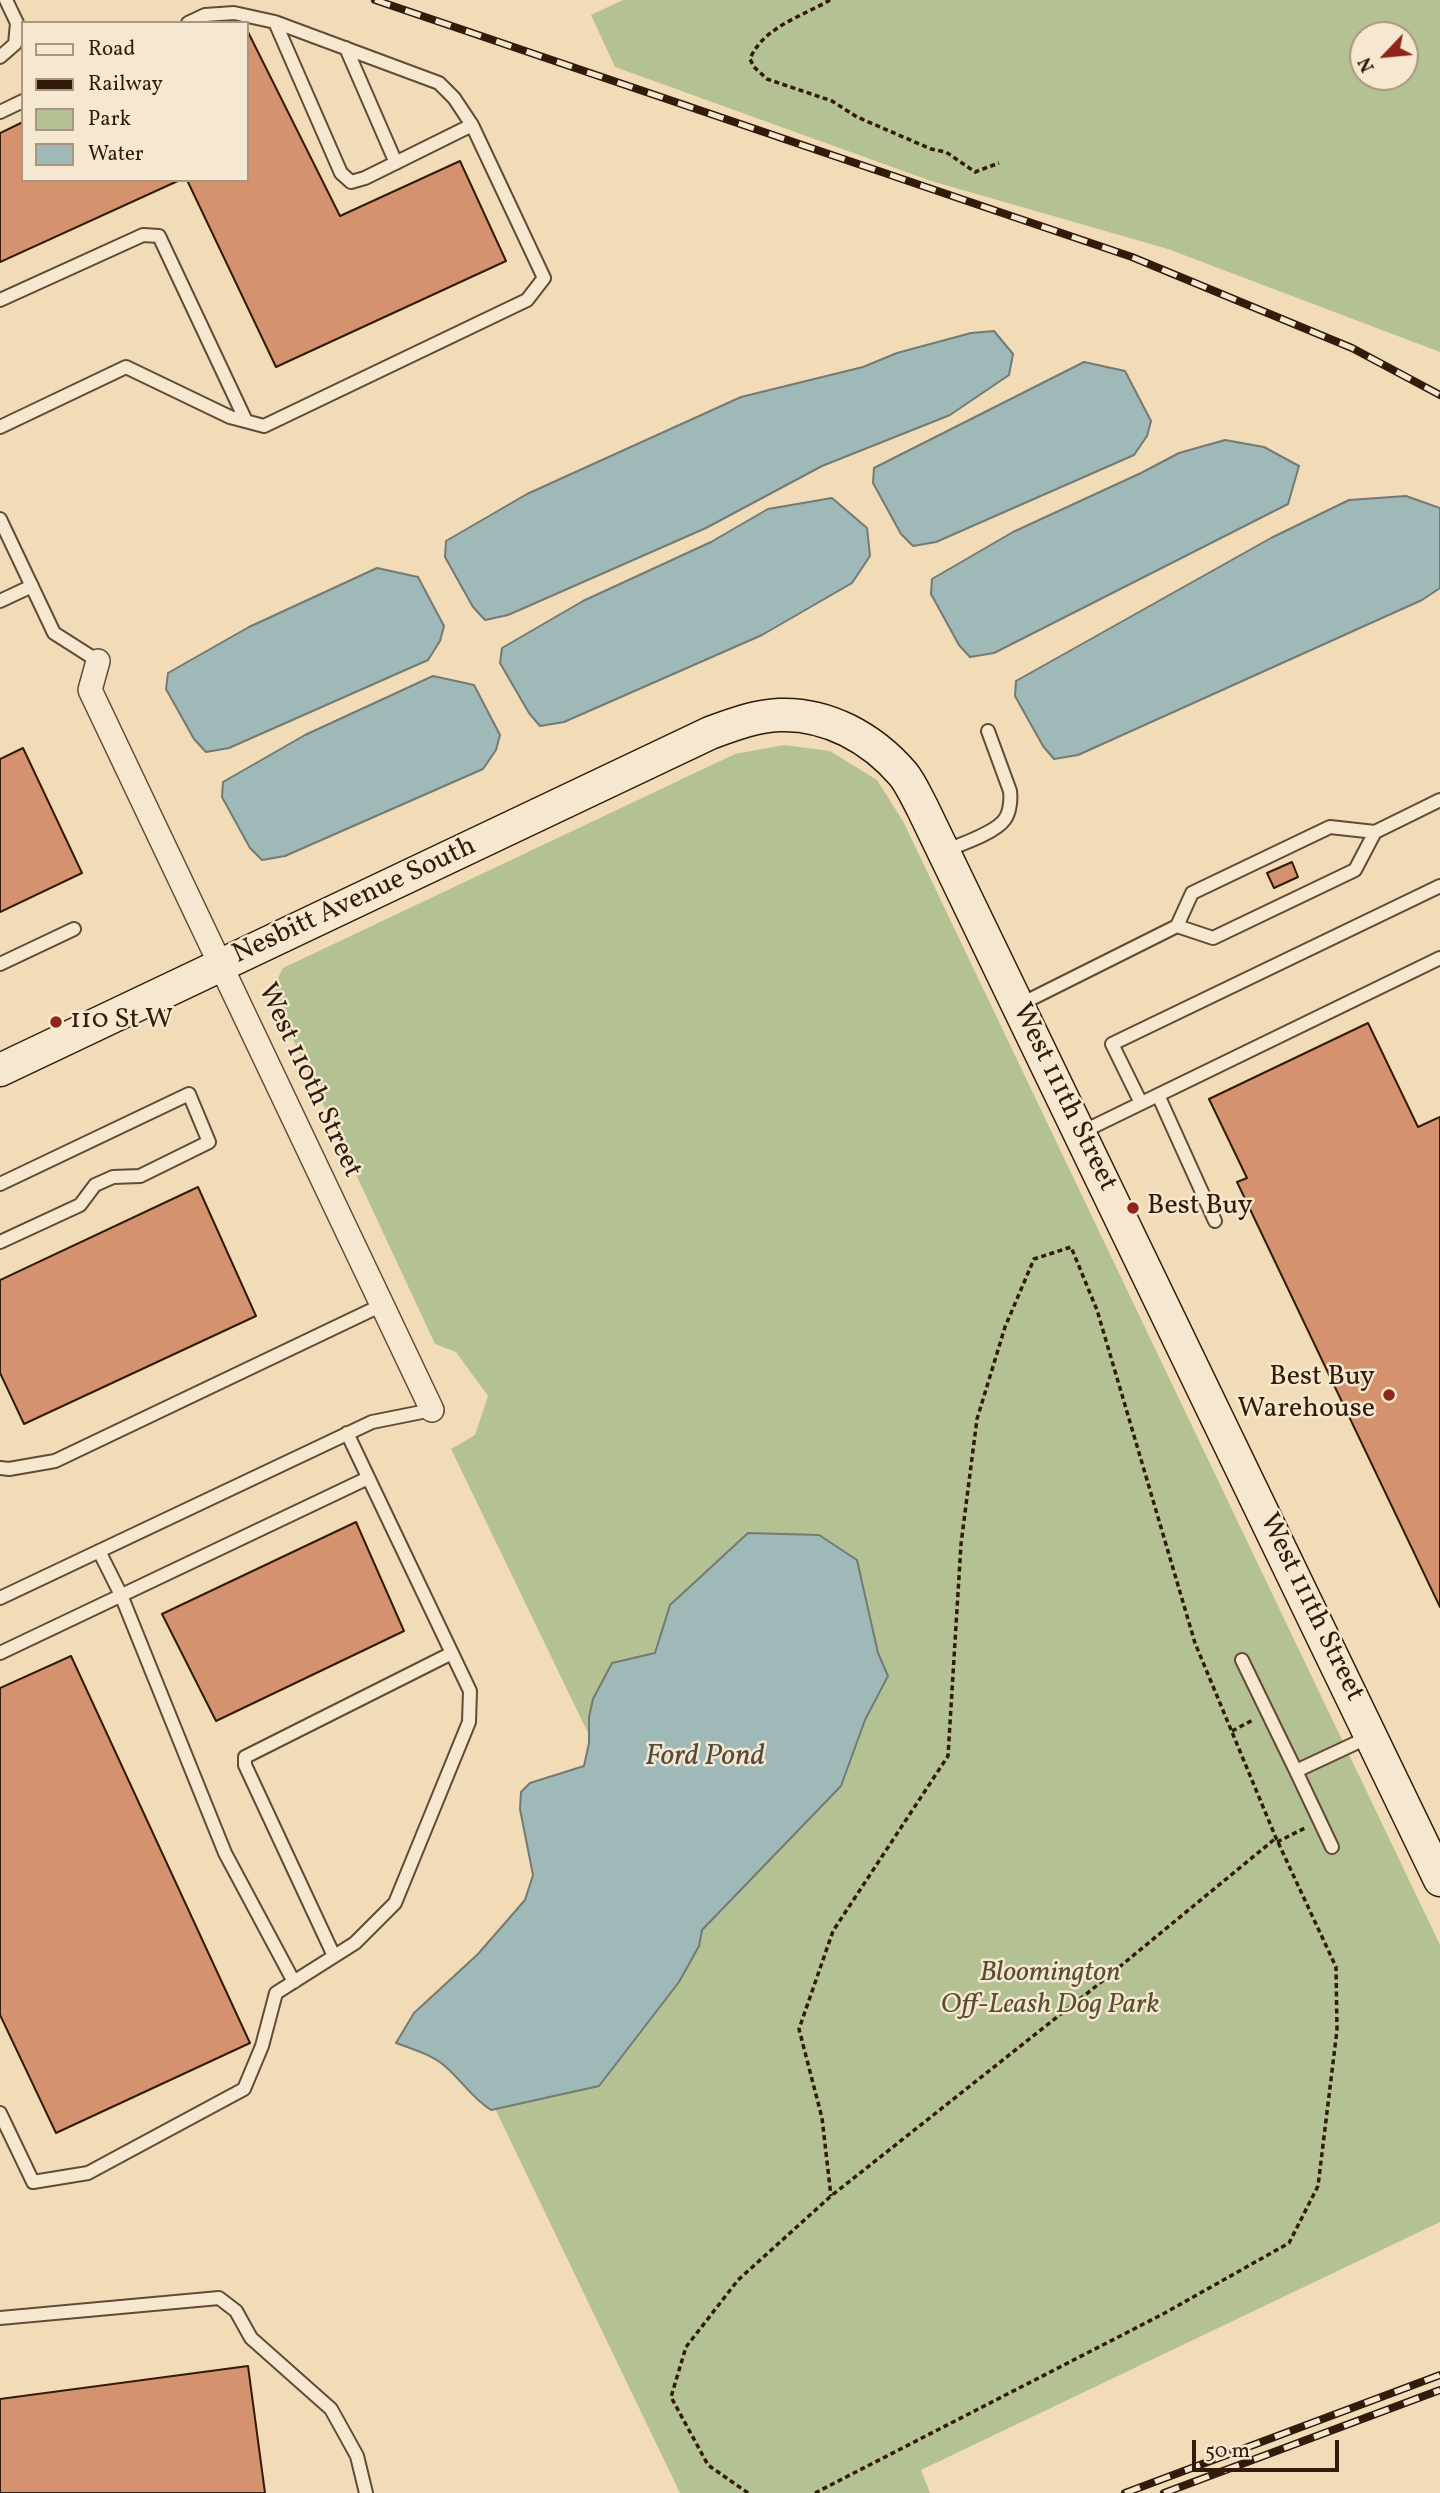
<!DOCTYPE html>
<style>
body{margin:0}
#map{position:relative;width:1440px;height:2493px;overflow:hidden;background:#f1dcb7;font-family:Vollkorn,serif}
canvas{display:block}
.legend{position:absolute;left:21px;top:21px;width:228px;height:161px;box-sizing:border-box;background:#f6e8d0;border:2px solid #a89681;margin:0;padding:9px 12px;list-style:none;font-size:21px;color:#321b0a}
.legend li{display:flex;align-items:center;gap:14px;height:35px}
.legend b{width:35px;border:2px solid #a89681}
.north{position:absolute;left:1349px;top:21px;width:70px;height:70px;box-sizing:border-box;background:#f6e8d0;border:2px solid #a89681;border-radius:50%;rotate:244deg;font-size:19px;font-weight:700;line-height:28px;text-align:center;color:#321b0a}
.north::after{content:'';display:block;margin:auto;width:24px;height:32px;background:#8f2418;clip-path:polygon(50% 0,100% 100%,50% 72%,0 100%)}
.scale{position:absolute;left:1192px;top:2440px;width:147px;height:32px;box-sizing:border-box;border:4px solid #321b0a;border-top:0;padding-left:9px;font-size:21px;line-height:24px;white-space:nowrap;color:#321b0a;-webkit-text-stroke:5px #f6e8d0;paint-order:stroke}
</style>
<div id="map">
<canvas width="1440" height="2493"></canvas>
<ul class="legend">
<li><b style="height:9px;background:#f6e8d0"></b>Road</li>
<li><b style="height:9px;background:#321b0a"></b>Railway</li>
<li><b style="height:19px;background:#b4c293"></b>Park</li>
<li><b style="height:19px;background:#9fb9b9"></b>Water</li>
</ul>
<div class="north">N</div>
<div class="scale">50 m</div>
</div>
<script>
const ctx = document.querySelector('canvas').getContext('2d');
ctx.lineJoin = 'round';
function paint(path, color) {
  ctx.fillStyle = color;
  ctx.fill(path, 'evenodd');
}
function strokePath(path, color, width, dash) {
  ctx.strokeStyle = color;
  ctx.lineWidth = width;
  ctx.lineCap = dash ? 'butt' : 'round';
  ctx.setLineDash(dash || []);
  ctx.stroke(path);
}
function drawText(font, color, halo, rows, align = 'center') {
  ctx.font = font + ' Vollkorn,serif';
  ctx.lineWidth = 5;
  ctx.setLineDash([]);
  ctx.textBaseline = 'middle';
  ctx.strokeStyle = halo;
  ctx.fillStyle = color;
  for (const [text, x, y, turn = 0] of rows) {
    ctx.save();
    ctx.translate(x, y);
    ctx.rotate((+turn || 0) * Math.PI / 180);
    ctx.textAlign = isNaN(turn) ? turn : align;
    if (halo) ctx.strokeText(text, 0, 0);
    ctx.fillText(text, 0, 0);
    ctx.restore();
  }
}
paint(new Path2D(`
 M 623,0 L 1440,0 L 1440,352 L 1168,249 L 931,181 L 615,67 L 591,15 ZM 1363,35 L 1405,35 L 1405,77 L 1363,77 Z
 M 784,745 L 830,751 L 877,780 L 903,821 L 1440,1945 L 1440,2222 L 921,2470 L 930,2493 L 680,2493 L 462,2040 L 683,1930 L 451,1449 L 475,1435 L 488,1396 L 456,1352 L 435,1344 L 271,992 L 283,968 L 735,754 Z`), '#b4c293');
const water = new Path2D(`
 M 994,331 L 1013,354 L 1009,375 L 950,415 L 822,466 L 706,528 L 508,615 L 485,620 L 473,607 L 445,557 L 446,541 L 527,494 L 741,397 L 863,367 L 897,353 L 971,333 Z
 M 1084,362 L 1125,371 L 1151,421 L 1147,436 L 1134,455 L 936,542 L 913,546 L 901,534 L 873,483 L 874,468 Z
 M 1225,440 L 1264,447 L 1299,466 L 1288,504 L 994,653 L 970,657 L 959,645 L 931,594 L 932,579 L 1013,532 L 1141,473 L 1179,453 Z
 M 1406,496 L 1440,508 L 1440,588 L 1422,600 L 1078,755 L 1054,759 L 1043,746 L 1015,696 L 1016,681 L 1271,538 L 1349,500 Z
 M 832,498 L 867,528 L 870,556 L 852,583 L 762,635 L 564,722 L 540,726 L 529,713 L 500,663 L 502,648 L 583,601 L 711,542 L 768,509 Z
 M 377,568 L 418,577 L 444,626 L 440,641 L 428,660 L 229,748 L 206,752 L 194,739 L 166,689 L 168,673 L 249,627 Z
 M 433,676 L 474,685 L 500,735 L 496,750 L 483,769 L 285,856 L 262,860 L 250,848 L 222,797 L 223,782 L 305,735 Z
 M 748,1533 L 819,1535 L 857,1560 L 878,1653 L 888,1676 L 865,1720 L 841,1786 L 702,1930 L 699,1946 L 679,1982 L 599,2086 L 491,2110 C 473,2099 462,2081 446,2067 C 433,2055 412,2049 396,2043 L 414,2013 L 478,1954 L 525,1900 L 533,1875 L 520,1809 L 521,1792 L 530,1783 L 584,1766 L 589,1743 L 589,1717 L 593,1699 L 612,1663 L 655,1653 L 670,1605 Z`);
paint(water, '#9fb9b9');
strokePath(water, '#737a73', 2);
const building = new Path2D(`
 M 247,30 L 340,216 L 460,161 L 506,261 L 276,367 L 187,180 L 247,180 Z
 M 23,122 L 23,180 L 180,180 L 0,262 L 0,133 Z
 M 23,748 L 82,873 L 0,912 L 0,759 Z
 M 1292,862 L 1298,877 L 1274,888 L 1267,873 Z
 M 1368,1023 L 1418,1127 L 1440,1117 L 1440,1607 L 1237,1182 L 1247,1178 L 1209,1099 Z
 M 198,1187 L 256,1316 L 24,1424 L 0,1373 L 0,1280 Z
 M 356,1522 L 404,1631 L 216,1721 L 162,1614 Z
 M 71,1656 L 250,2043 L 56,2133 L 0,2015 L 0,1688 Z
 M 248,2366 L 265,2493 L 0,2493 L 0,2399 Z`);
paint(building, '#d5926f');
strokePath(building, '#321b0a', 2);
const lane = new Path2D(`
 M 275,22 L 341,173 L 351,182 L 365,178 L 472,125
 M 346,48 L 396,163
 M 0,57 L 15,44 L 17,23 L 6,0
 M 0,112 L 23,101
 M 0,300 L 143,235 L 159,236 L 246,421
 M 0,427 L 126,367 L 230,417 L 264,426 L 527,300 L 544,278 L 472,125 L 454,98 L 439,83 L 275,22 L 234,13 L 205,15 L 188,23
 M 0,519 L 54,633 L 98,661
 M 0,601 L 32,586
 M 1375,832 L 1440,800
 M 944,851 C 959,845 996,833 1005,819 C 1010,812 1011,799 1010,791 L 988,731
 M 0,964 L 74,929
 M 1019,1005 L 1177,926 L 1213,938 L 1355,870 L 1375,832 L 1330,827 L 1192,893 L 1177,926
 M 1158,1095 L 1215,1221
 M 1141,1103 L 1112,1044 L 1440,886
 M 1080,1133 L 1440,958
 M 0,1184 L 189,1094 L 209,1142 L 140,1176 L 113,1177 L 95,1185 L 80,1205 L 0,1242
 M 0,1468 L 9,1469 L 55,1461 L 382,1305
 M 99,1551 L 121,1595 L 225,1853 L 294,1982
 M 0,1598 L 372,1422 L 432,1410
 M 0,1653 L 368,1478
 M 1242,1660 L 1296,1771
 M 1332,1847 L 1296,1771 L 1371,1736
 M 334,1956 L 245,1765 L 245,1757 L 452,1653
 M 0,2113 L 33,2182 L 88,2173 L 244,2089 L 262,2046 L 276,1993 L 355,1943 L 395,1903 L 469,1722 L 470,1691 L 347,1433
 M 0,2318 L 219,2298 L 236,2311 L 251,2338 L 331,2409 L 357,2456 L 366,2493`);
const street = new Path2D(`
 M 98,661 L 90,690 L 432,1410`);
const secondary = new Path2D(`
 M 0,1070 L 710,733 C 732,725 755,716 779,715 C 827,713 872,738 903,774 C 911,784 916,796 922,807 L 1440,1880`);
strokePath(lane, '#624b35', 16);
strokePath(street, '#624b35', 26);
strokePath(secondary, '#321b0a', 35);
strokePath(new Path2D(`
 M 830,0 C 803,16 763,27 750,59 L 754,67 L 767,79 L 832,101 L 857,117 L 931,149 L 946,152 L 975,172 L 999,163
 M 1232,1731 L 1253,1720
 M 1277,1842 L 1307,1827
 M 748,2493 L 708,2465 L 671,2397 L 686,2347 L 738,2280 L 831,2196 L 1095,1987 L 1276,1838
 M 815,2493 L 1163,2314 L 1289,2243 L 1318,2186 L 1337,2030 L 1336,1967 L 1276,1838 L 1195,1643 L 1097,1310 L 1071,1247 L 1034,1259 L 1005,1327 L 977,1419 L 961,1544 L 948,1756 L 833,1931 L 799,2029 L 822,2118 L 831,2196`), '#321b0a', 3.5, [5, 3.5]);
strokePath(lane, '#f6e8d0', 12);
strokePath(street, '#f6e8d0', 23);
strokePath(secondary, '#f6e8d0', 32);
const rail = new Path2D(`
 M 375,0 L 1132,257 L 1352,348 L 1440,395
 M 1125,2493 L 1440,2375
 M 1164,2493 L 1440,2390`);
strokePath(rail, '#321b0a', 8);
strokePath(rail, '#f6e8d0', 5, [16]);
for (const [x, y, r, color] of [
 [56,1022,7,"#8f2418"],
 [1133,1208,7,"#8f2418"],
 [1389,1395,7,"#8f2418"]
]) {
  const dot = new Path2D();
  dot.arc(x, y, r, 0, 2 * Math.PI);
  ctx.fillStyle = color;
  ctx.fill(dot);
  strokePath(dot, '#f6e8d0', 2.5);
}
drawText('28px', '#321b0a', '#f6e8d0', [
 ["Nesbitt Avenue South",355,902,-25],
 ["West 110th Street",308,1081,65],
 ["West 111th Street",1063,1098,64],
 ["West 111th Street",1310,1608,64]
]);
drawText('28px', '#321b0a', '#f6e8d0', [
 ["110 St W",70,1022],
 ["Best Buy",1147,1208],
 ["Best Buy",1375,1379,"right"],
 ["Warehouse",1375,1411,"right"]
], 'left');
drawText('italic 28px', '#594d33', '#f6e8d0', [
 ["Bloomington",1050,1975],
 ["Off-Leash Dog Park",1050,2007]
]);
drawText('italic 30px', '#534a3f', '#f6e8d0', [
 ["Ford Pond",705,1758]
]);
</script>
